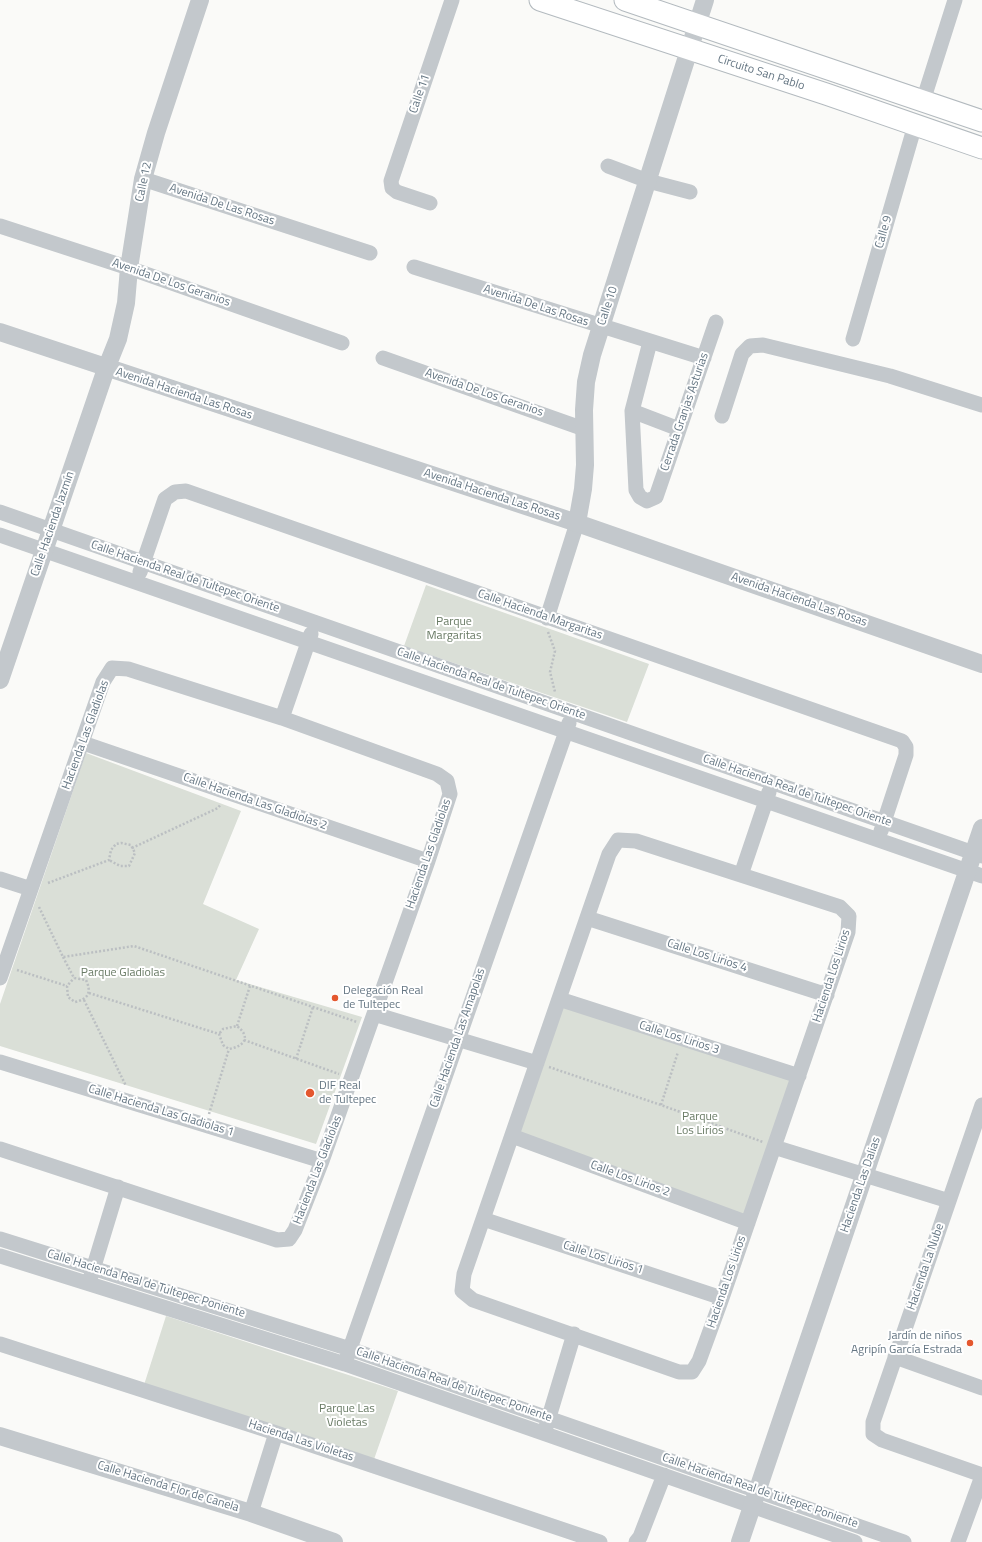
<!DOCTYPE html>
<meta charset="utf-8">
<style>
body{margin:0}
canvas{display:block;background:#fafaf8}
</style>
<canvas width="982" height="1542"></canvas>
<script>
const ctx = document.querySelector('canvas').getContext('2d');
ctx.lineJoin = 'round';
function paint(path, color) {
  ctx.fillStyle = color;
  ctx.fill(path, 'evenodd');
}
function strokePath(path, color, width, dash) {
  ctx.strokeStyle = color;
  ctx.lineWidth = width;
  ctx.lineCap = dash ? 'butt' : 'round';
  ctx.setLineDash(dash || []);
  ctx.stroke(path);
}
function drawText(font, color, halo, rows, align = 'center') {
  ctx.font = font + ' "Titillium Web",sans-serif';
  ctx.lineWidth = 4;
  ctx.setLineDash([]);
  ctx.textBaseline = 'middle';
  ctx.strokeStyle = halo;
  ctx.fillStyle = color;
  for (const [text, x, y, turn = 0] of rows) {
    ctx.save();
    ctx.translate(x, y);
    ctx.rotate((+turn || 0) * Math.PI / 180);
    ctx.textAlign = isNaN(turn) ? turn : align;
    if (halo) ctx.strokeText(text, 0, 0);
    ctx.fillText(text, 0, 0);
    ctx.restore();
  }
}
paint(new Path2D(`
 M 426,585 L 649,664 L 627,722 L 404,646 Z
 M 86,753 L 241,811 L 203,904 L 259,929 L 236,980 L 362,1017 L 316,1144 L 0,1046 L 0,1004 Z
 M 561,1002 L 792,1080 L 744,1216 L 517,1134 Z
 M 166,1316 L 398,1391 L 372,1465 L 143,1388 Z`), '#dadfd7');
const secondary = new Path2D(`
 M 540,0 L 826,94 L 982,148
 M 625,0 L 982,121`);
strokePath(secondary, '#b3babf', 23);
strokePath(new Path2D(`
 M 548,632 L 555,651 L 550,672 L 555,692
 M 132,848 L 218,808 L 221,804
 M 48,883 L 109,860 L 111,850 L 116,844 L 121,843 L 131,845 L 135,853 L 129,866 L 120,866 L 109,860
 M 39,907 L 63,957 L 134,946 L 357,1022
 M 63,957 L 74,978 L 86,980 C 92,993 88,999 75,1002 L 68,997 L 67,986 L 74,978
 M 17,970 L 67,986
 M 89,993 L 219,1034 L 223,1045 L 229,1049 C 245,1046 251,1037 237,1026 L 223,1029 L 219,1034
 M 84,1000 L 126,1086
 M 237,1026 L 250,986
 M 244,1040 L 339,1074
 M 296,1059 L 313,1007
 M 549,1067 L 661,1105 L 763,1142
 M 661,1105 L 678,1052
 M 209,1114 L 229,1049`), '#bbbfc2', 2.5, [2, 2]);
strokePath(new Path2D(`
 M 923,101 L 955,0
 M 608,166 L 648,181 L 690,192
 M 143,179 L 370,253
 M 430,203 L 397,192 L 392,188 L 391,181 L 452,0
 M 0,226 L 129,268 L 342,343
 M 414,267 L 704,358
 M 853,339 L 915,125
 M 650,342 L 632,411 L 636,490 L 640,497 L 647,501 L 656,497 L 716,322
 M 383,358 L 584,429
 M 632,411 L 679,429
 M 722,416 L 742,354 L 750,346 L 763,345 L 890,376 L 982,405
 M 0,512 L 982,856
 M 0,535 L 982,876
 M 140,572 L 165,499 L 175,492 L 186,491 L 902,741 L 906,747 L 906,755 L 881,831
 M 547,618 L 577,523
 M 282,718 L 311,634
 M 83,743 L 428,861
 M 618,840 L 636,841 L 840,907 L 849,916 L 848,932 L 722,1298 L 699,1361 L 692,1372 L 679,1372 L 473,1300 L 462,1291 L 464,1274 L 609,854 Z
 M 741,875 L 769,792
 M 0,879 L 31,889
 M 587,918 L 827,995
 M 0,978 L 103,682 L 112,668 L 128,669 L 282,718 L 437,774 L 447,781 L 450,794 L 428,861 L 322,1161 L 295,1230 L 289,1239 L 277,1240 L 0,1149
 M 559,999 L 799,1076
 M 374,1014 L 537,1063
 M 0,1062 L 322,1161
 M 982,1105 L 873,1422 L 873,1434 L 882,1440 L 982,1475
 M 512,1136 L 748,1223
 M 774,1147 L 949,1201
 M 483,1219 L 722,1298
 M 0,1239 L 350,1349 L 904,1542
 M 0,1256 L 345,1364 L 855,1542
 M 91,1276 L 118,1187
 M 0,1344 L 276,1433 L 600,1542
 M 347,1357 L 569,723
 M 895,1357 L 982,1388
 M 546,1427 L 574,1334
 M 251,1513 L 276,1433
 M 636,1542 L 640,1537 L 664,1475
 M 958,1542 L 982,1476`), '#c3c8cc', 15);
strokePath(new Path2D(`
 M 0,332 L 577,523 L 982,664
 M 577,523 L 583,489 L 585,465 L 584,410 L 586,382 L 592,355 L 705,0
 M 0,680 L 106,369 L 118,339 L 126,303 L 129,268 L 143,179 L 156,133 L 200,0
 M 0,1436 L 251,1513 L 334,1542
 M 740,1542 L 982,828`), '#c3c8cc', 18);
strokePath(secondary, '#fff', 21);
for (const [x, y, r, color] of [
 [335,998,4,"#e4572e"],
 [310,1093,5,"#e4572e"],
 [970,1343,4,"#e4572e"]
]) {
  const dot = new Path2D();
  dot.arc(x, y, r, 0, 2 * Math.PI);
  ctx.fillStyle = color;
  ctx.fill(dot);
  strokePath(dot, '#fff', 1.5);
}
drawText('12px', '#657683', '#fff', [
 ["Circuito San Pablo",761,73,18],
 ["Calle 11",420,94,-71],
 ["Calle 12",144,182,-78],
 ["Avenida De Las Rosas",222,205,18],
 ["Calle 9",884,232,-74],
 ["Avenida De Los Geranios",171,283,19],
 ["Avenida De Las Rosas",536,306,18],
 ["Calle 10",608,306,-72],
 ["Avenida De Los Geranios",484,393,19],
 ["Avenida Hacienda Las Rosas",184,394,18],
 ["Cerrada Granjas Asturias",685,412,-71],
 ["Avenida Hacienda Las Rosas",492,495,18],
 ["Calle Hacienda Jazmín",53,524,-71],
 ["Calle Hacienda Real de Tultepec Oriente",185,577,19],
 ["Avenida Hacienda Las Rosas",799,600,19],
 ["Calle Hacienda Margaritas",540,615,19],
 ["Calle Hacienda Real de Tultepec Oriente",491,684,19],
 ["Hacienda Las Gladiolas",86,735,-70],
 ["Calle Hacienda Real de Tultepec Oriente",797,791,19],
 ["Calle Hacienda Las Gladiolas 2",255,802,19],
 ["Hacienda Las Gladiolas",429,854,-71],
 ["Calle Los Lirios 4",707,956,18],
 ["Hacienda Los Lirios",832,976,-72],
 ["Calle Hacienda Las Amapolas",458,1038,-71],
 ["Calle Los Lirios 3",679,1038,18],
 ["Calle Hacienda Las Gladiolas 1",161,1111,17],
 ["Hacienda Las Gladiolas",318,1170,-69],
 ["Calle Los Lirios 2",630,1179,20],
 ["Hacienda Las Dalias",861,1185,-71],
 ["Calle Los Lirios 1",603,1258,18],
 ["Hacienda La Nube",926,1267,-71],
 ["Hacienda Los Lirios",727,1282,-71],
 ["Calle Hacienda Real de Tultepec Poniente",146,1284,17],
 ["Calle Hacienda Real de Tultepec Poniente",454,1385,19],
 ["Hacienda Las Violetas",301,1441,18],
 ["Calle Hacienda Flor de Canela",168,1487,17],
 ["Calle Hacienda Real de Tultepec Poniente",760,1491,19]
]);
drawText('12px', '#687a64', '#fff', [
 ["Parque",454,622],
 ["Margaritas",454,636],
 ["Parque Gladiolas",123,973],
 ["Parque",700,1117],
 ["Los Lirios",700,1131],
 ["Parque Las",347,1409],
 ["Violetas",347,1423]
]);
drawText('12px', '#657683', '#fff', [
 ["Delegación Real",343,991],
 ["de Tultepec",343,1005],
 ["DIF Real",319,1086],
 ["de Tultepec",319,1100],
 ["Jardín de niños",962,1336,"right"],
 ["Agripín García Estrada",962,1350,"right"]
], 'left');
</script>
